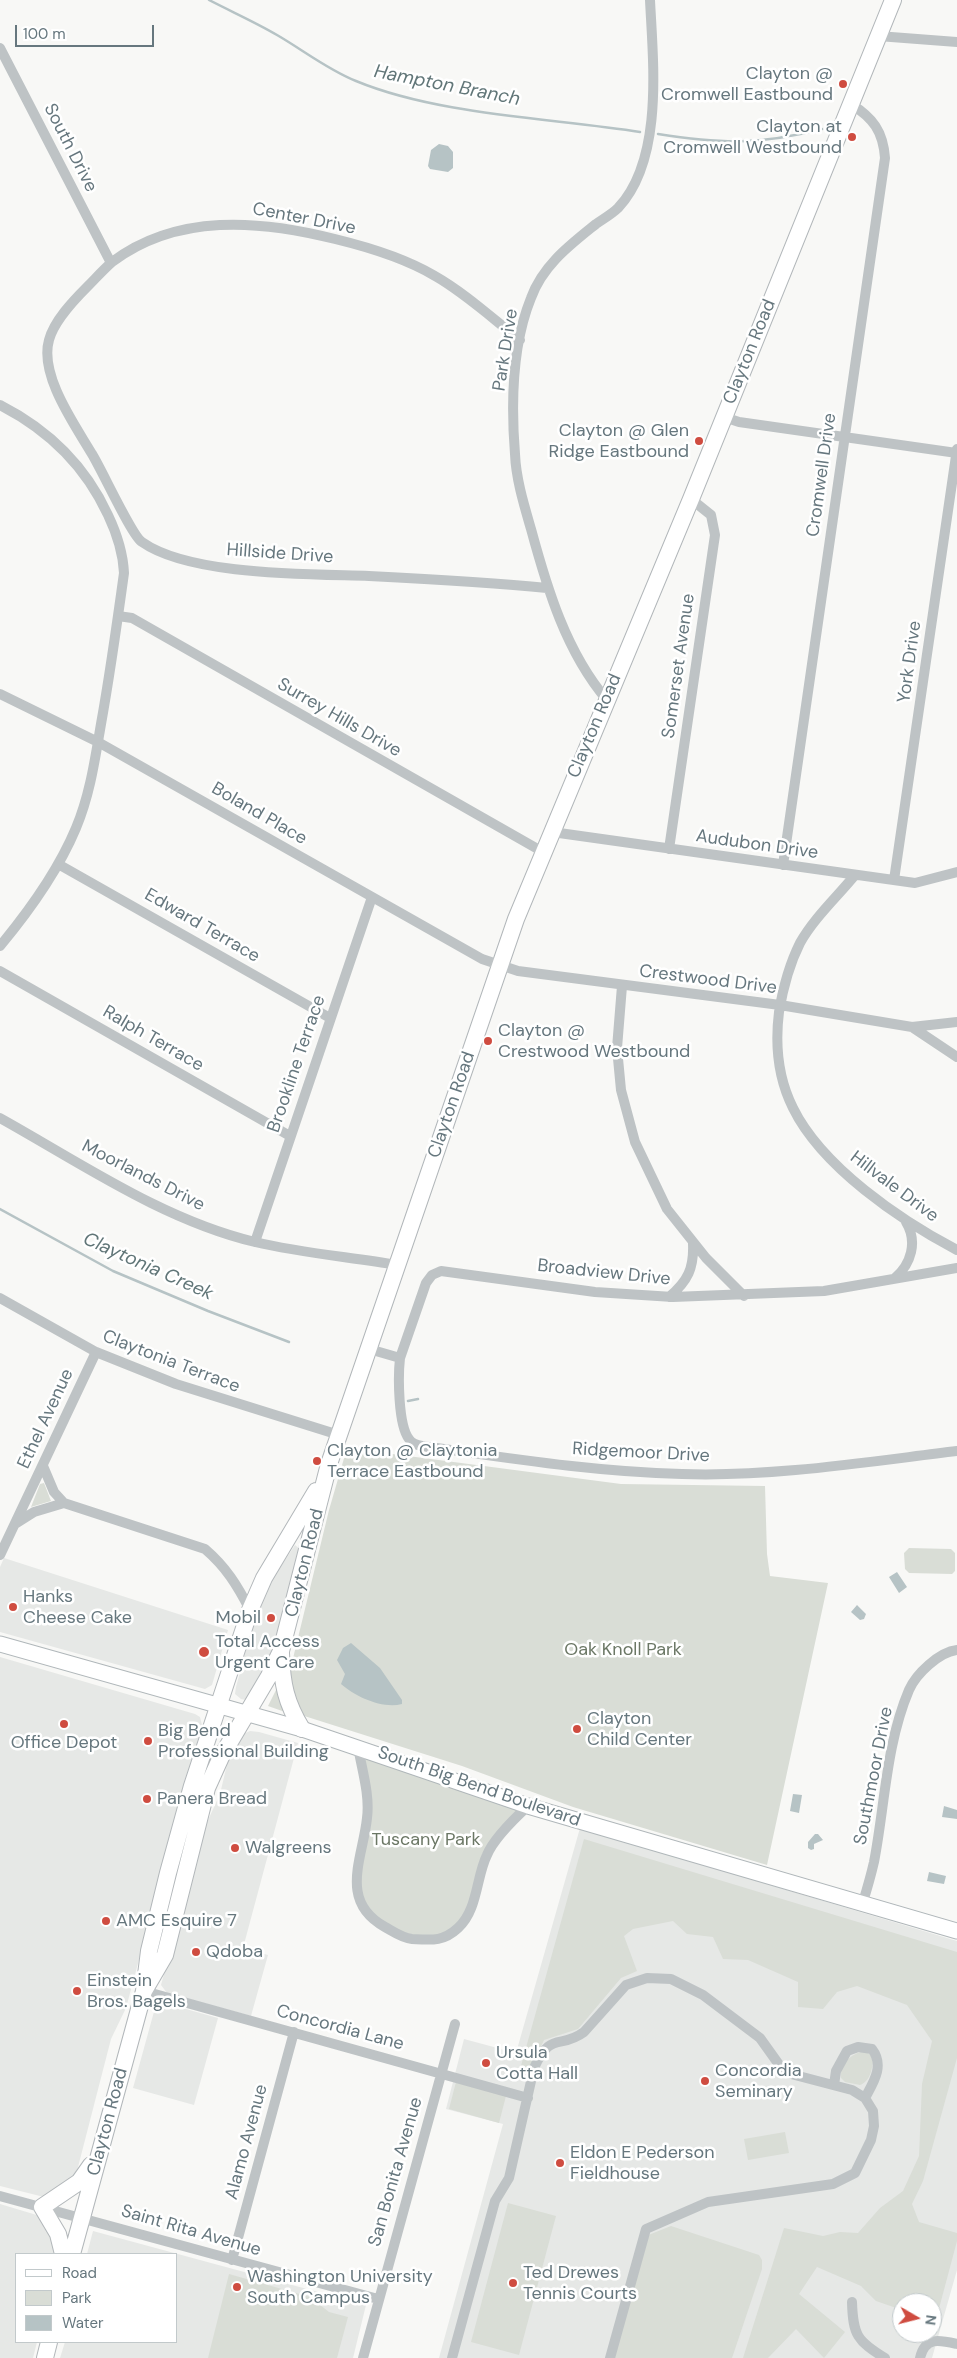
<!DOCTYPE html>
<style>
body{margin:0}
#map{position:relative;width:957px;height:2358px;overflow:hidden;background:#f8f8f6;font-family:"DM Sans",sans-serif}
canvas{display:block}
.legend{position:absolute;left:15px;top:2253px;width:162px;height:90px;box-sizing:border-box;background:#fff;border:1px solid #c2c9cb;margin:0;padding:6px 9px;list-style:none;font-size:15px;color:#66777e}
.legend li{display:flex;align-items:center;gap:10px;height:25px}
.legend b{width:25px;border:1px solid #c2c9cb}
.north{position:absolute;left:892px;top:2293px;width:50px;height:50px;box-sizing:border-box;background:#fff;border:1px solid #c2c9cb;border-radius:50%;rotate:98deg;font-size:14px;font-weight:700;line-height:20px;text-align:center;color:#66777e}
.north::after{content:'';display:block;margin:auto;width:18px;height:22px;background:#cf4c40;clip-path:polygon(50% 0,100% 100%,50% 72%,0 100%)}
.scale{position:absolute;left:15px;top:25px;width:139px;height:22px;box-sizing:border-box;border:2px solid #66777e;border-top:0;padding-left:6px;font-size:15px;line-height:18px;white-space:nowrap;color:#66777e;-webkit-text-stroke:4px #fff;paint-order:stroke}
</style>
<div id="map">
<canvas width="957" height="2358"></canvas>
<ul class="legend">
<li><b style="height:6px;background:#fff"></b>Road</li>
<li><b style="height:14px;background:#d9ddd6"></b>Park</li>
<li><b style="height:14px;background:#b6c3c5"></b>Water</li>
</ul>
<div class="north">N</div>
<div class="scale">100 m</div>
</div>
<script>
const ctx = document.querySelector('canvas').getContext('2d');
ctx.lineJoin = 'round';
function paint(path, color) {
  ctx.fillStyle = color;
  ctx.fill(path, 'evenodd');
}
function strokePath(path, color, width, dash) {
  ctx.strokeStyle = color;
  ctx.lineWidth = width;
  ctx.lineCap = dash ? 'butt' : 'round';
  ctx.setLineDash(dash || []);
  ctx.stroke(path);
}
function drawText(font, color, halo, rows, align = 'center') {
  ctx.font = font + ' "DM Sans",sans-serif';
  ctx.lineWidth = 5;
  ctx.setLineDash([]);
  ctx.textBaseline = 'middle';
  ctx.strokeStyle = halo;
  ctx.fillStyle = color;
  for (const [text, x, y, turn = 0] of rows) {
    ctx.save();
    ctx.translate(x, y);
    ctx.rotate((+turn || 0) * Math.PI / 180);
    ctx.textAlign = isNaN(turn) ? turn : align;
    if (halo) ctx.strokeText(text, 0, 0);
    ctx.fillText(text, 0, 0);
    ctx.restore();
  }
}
paint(new Path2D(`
 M 295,1545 L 301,1550 L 271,1660 L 246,1700 L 241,1699 L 235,1694 L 236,1687 L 254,1620 L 270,1583 Z
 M 4,1558 L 228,1630 L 212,1685 L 205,1689 L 0,1632 L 0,1567 Z
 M 0,1657 L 195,1714 L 200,1717 L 202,1725 L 126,2008 L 111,2039 L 77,2171 L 74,2180 L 44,2197 L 0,2186 Z
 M 250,1731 L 259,1732 L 298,1743 L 243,1948 L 268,1955 L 251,2016 L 167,1993 L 161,1985 L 203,1831 L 220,1794 L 229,1756 L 243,1734 Z
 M 580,1828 L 957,1941 L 957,2270 L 932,2358 L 439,2358 L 503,2124 L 446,2109 L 464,2039 L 516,2053 ZM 902,2303 L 932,2303 L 932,2333 L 902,2333 Z
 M 161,2002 L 218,2018 L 194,2105 L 133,2088 L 155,2008 Z
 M 0,2204 L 40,2216 L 45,2222 L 58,2254 L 16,2254 L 16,2342 L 37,2342 L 33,2358 L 0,2358 Z
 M 93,2231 L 366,2305 L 353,2358 L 60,2358 L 65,2342 L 176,2342 L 176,2254 L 87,2254 Z`), '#e6e8e6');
paint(new Path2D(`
 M 347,1448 L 621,1484 L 765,1486 L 767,1554 L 770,1576 L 828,1583 L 767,1865 L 573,1807 L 462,1766 L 298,1714 L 288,1679 L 329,1510 Z
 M 44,1483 L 51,1501 L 31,1507 L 40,1484 Z
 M 909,1548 L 951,1549 L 955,1553 L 955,1571 L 952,1574 L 909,1573 L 905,1569 L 904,1553 Z
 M 279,1684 L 285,1712 L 268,1706 Z
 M 358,1747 L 528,1806 L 490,1850 L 459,1928 L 438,1941 L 405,1938 L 372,1920 L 361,1901 L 357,1861 L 367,1819 Z
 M 584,1839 L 957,1952 L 957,2058 L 923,2181 L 912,2204 L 919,2222 L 957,2233 L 957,2241 L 933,2331 L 932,2303 L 902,2303 L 902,2310 L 876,2301 L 861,2286 L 817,2267 L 799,2294 L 845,2332 L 824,2358 L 796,2329 L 768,2358 L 743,2358 L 784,2228 L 823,2236 L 840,2232 L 858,2233 L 880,2208 L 903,2191 L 919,2156 L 922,2084 L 932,2041 L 907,2005 L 857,1986 L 837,1992 L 823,2009 L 798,2007 L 798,1982 L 748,1960 L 723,1959 L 713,1937 L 687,1934 L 673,1921 L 633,1929 L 624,1936 L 637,1971 L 621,1978 L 578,2029 L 544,2040 L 529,2072 L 519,2073 Z
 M 864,2051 L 873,2056 C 873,2067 871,2081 860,2085 L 845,2082 L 841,2078 C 840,2063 851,2054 864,2051 Z
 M 456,2082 L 506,2096 L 499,2123 L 449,2109 Z
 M 785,2132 L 789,2153 L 748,2160 L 744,2139 Z
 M 508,2203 L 556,2216 L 519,2355 L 471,2342 Z
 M 671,2226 L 759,2255 L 762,2260 L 762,2269 L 732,2358 L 613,2358 L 646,2236 Z
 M 229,2274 L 310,2297 L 329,2312 L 348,2317 L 337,2358 L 208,2358 Z`), '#d9ddd6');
paint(new Path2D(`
 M 439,144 L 448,146 L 453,152 L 453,168 L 448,172 L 430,169 L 428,166 L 431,150 Z
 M 897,1572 L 907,1587 L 899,1593 L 889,1577 Z
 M 857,1605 L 866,1614 L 864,1619 L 860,1620 L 851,1612 Z
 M 351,1643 L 380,1668 L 402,1700 L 402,1704 C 382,1709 356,1697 341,1684 L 345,1674 L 337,1660 L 343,1648 Z
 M 793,1794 L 802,1795 L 799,1813 L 790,1811 Z
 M 944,1806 L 957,1810 L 957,1819 L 942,1817 Z
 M 815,1834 L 818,1834 L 823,1840 L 814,1844 L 814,1849 L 811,1850 L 808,1848 L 808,1842 Z
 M 929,1872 L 946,1876 L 944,1884 L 927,1881 Z`), '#b6c3c5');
strokePath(new Path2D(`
 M 209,0 C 232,12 255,22 277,35 C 303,50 328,70 356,81 C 438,115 551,118 640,132
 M 658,134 C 722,144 760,145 822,129
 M 0,1209 L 113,1271 L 208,1311 L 289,1342
 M 408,1401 L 418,1399`), '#b6c3c5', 2.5);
const secondary = new Path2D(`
 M 0,1644 L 302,1729 L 528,1806 L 957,1931`);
const primary = new Path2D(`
 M 281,1653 C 282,1684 286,1703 302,1729
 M 144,1991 L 165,1955 L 207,1788 L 221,1757 L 269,1676 L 281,1651 L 329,1464 L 516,919 L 691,499 L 893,0
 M 63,2254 L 58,2234 L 42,2207 L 79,2182 L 91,2165
 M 72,2254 L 144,1991 L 149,1951 L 168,1873 L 192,1786 L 250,1610 L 264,1578 L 316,1491
 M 45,2358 L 49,2342`);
strokePath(secondary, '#b0b7ba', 17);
strokePath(primary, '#b2b7ba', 18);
strokePath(new Path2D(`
 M 878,36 L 957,42
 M 0,48 L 111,263
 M 520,340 C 493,319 465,293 435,276 C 405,258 368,247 335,239 C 260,220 177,213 112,262 C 103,270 95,279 87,287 C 73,301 54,321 49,340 C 39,375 75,425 92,454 C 102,470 132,536 142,542 C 190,576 310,574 369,576 C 429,579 488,582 547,588
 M 0,405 C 49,430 85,465 108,515 C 117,534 123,552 124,573 C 117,624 110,674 101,724 C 95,759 90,795 76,828 C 58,871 30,910 0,946
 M 724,417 L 739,422 L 957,453
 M 118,616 L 132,618 L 543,852
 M 0,694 L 98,742 L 459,946 L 482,959 L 518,971 L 780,1005 L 912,1027 L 957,1022
 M 607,700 C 566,652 547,588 531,529 C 524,505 516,479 515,454 C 511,404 512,345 531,298 C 543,265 570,245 596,224 C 603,219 612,214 618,208 C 664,159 653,62 650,0
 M 552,832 L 915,883 L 957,872
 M 669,849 L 715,535 L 711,515 L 691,499
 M 58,864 L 330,1018
 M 783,865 L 885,158 C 883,131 873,118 851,104
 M 855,875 C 837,897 814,918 800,943 C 789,965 783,988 779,1012 C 775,1044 778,1078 793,1108 C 822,1167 900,1220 957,1250
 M 894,880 L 957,449
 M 0,971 L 290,1136
 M 622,986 L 617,1048 L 621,1090 L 635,1142 L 667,1209 L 706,1258 L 744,1296
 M 912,1027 L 957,1057
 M 0,1118 C 81,1163 163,1220 255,1242 C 301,1253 350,1257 397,1265
 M 255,1242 L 372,897
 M 895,1278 C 911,1264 918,1242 906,1222
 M 669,1297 C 688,1281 694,1268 693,1244
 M 0,1298 L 96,1352 L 176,1384 L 339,1435
 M 369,1349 L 400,1358 L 426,1283 L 432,1275 L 441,1271 L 595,1292 L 673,1297 L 824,1291 L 957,1268
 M 400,1358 C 398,1376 398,1425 409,1439 C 412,1444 417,1445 422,1446 C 508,1458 595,1472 682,1474 C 774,1477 866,1462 957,1451
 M 43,1466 L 54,1492 L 64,1503 L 205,1549 C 226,1567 237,1585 250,1610
 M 15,1524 L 34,1512 L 64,1503
 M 0,1555 L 96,1352
 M 358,1747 C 362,1770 370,1795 367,1818 C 363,1858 338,1901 385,1927 C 394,1932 402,1938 412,1939 C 431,1940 443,1942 458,1928 C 478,1910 476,1877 487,1855 C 494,1838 515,1818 528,1806
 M 863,1902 C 867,1889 871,1875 874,1862 C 885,1805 886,1744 909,1690 C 916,1674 939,1652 957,1650
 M 144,1991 L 528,2098
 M 834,2085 L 836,2071 L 847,2051 L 858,2047 L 872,2049 C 885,2066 873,2083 865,2098
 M 0,2196 L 378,2299
 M 232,2260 L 294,2032
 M 852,2302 C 853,2335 857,2341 885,2358
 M 363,2358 L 455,2024
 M 452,2358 L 495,2201 L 509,2178 L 534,2068 C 551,2030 560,2050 584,2032 L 626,1985 L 647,1978 L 671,1979 L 703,1995 L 760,2038 L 780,2066 L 791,2074 L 852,2090 L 865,2098 L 873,2111 L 874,2126 L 871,2140 L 855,2173 L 833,2184 L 708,2202 L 646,2229 L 610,2358
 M 920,2358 C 925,2336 940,2340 957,2344`), '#bec3c5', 10);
strokePath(secondary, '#fff', 15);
strokePath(primary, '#fff', 16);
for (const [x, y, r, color] of [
 [843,84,5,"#cf4c40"],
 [852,137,5,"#cf4c40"],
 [699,441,5,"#cf4c40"],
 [488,1041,5,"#cf4c40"],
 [317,1461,5,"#cf4c40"],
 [13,1607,5,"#cf4c40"],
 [271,1618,5,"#cf4c40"],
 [204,1652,6,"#cf4c40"],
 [64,1724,5,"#cf4c40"],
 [577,1729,5,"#cf4c40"],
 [148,1741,5,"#cf4c40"],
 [147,1799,5,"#cf4c40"],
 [235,1848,5,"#cf4c40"],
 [106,1921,5,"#cf4c40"],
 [196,1952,5,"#cf4c40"],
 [77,1991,5,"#cf4c40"],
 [486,2063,5,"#cf4c40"],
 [705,2081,5,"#cf4c40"],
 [560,2163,5,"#cf4c40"],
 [513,2283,5,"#cf4c40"],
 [237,2287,5,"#cf4c40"]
]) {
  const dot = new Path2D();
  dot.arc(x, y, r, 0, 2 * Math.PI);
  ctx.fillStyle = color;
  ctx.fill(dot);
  strokePath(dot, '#fff', 2);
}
drawText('18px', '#66777e', '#fff', [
 ["Clayton @",833,74,"right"],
 ["Cromwell Eastbound",833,95,"right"],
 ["Clayton at",842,127,"right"],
 ["Cromwell Westbound",842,148,"right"],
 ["Clayton @ Glen",689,431,"right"],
 ["Ridge Eastbound",689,452,"right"],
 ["Clayton @",498,1031],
 ["Crestwood Westbound",498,1052],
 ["Clayton @ Claytonia",327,1451],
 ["Terrace Eastbound",327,1472],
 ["Hanks",23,1597],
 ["Cheese Cake",23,1618],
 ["Mobil",261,1618,"right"],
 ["Total Access",215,1642],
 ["Urgent Care",215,1663],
 ["Clayton",587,1719],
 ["Child Center",587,1740],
 ["Big Bend",158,1731],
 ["Professional Building",158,1752],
 ["Office Depot",64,1743,"center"],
 ["Panera Bread",157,1799],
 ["Walgreens",245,1848],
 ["AMC Esquire 7",116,1921],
 ["Qdoba",206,1952],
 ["Einstein",87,1981],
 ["Bros. Bagels",87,2002],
 ["Ursula",496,2053],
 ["Cotta Hall",496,2074],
 ["Concordia",715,2071],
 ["Seminary",715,2092],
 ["Eldon E Pederson",570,2153],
 ["Fieldhouse",570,2174],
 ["Ted Drewes",523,2273],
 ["Tennis Courts",523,2294],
 ["Washington University",247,2277],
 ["South Campus",247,2298]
], 'left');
drawText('18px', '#66777e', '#fff', [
 ["South Drive",70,148,63],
 ["Center Drive",304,219,11],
 ["Park Drive",506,350,-81],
 ["Clayton Road",750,352,-68],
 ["Cromwell Drive",822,475,-82],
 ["Hillside Drive",280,554,4],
 ["York Drive",910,662,-82],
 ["Somerset Avenue",679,666,-82],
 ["Surrey Hills Drive",339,718,30],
 ["Clayton Road",595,726,-67],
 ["Boland Place",259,814,30],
 ["Audubon Drive",757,845,8],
 ["Edward Terrace",202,926,30],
 ["Crestwood Drive",708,980,7],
 ["Ralph Terrace",153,1039,30],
 ["Brookline Terrace",297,1064,-71],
 ["Clayton Road",452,1105,-71],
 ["Moorlands Drive",143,1176,27],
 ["Hillvale Drive",894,1187,37],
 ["Broadview Drive",604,1273,6],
 ["Claytonia Terrace",171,1362,21],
 ["Ethel Avenue",46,1419,-65],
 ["Ridgemoor Drive",641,1453,3],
 ["Clayton Road",305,1563,-76],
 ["Southmoor Drive",874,1776,-79],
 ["South Big Bend Boulevard",479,1787,19],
 ["Concordia Lane",340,2028,15],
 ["Clayton Road",108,2122,-75],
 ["Alamo Avenue",247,2142,-75],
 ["San Bonita Avenue",396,2172,-74],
 ["Saint Rita Avenue",191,2231,16]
]);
drawText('18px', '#6b7765', '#fff', [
 ["Oak Knoll Park",623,1650],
 ["Tuscany Park",426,1840]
]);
drawText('italic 19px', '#617678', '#fff', [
 ["Hampton Branch",447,86,11],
 ["Claytonia Creek",148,1267,24]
]);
</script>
